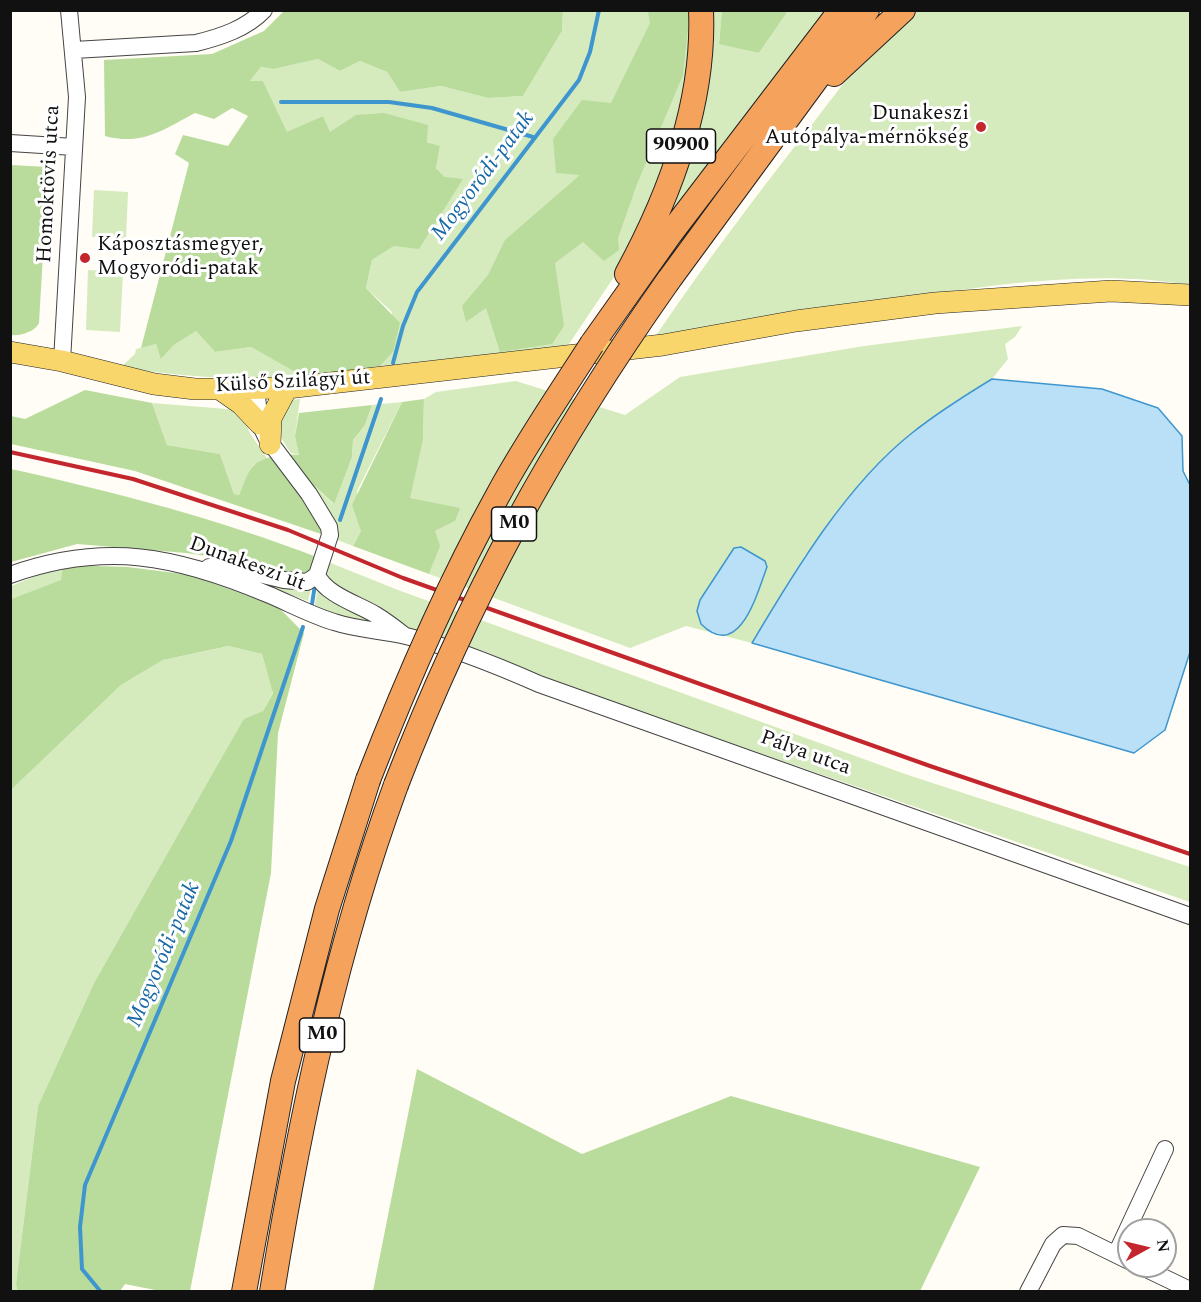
<!DOCTYPE html>
<meta charset="utf-8">
<style>
body{margin:0}
#map{position:relative;width:1201px;height:1302px;overflow:hidden;background:#fffdf5;font-family:Spectral,serif}
canvas{display:block}
.frame{position:absolute;inset:0;border:12px solid #111;pointer-events:none}
.north{position:absolute;left:1117px;top:1218px;width:60px;height:60px;box-sizing:border-box;background:#fff;border:2px solid #a0a0a0;border-radius:50%;rotate:82deg;font-size:16px;font-weight:700;line-height:24px;text-align:center;color:#111}
.north::after{content:'';display:block;margin:auto;width:21px;height:27px;background:#c4262e;clip-path:polygon(50% 0,100% 100%,50% 72%,0 100%)}
</style>
<div id="map">
<canvas width="1201" height="1302"></canvas>
<div class="frame"></div>
<div class="north">N</div>
</div>
<script>
const ctx = document.querySelector('canvas').getContext('2d');
ctx.lineJoin = 'round';
function paint(path, color) {
  ctx.fillStyle = color;
  ctx.fill(path, 'evenodd');
}
function strokePath(path, color, width, dash) {
  ctx.strokeStyle = color;
  ctx.lineWidth = width;
  ctx.lineCap = dash ? 'butt' : 'round';
  ctx.setLineDash(dash || []);
  ctx.stroke(path);
}
function drawText(font, color, halo, rows, align = 'center') {
  ctx.font = font + ' Spectral,serif';
  ctx.lineWidth = 6;
  ctx.setLineDash([]);
  ctx.textBaseline = 'middle';
  ctx.strokeStyle = halo;
  ctx.fillStyle = color;
  for (const [text, x, y, turn = 0] of rows) {
    ctx.save();
    ctx.translate(x, y);
    ctx.rotate((+turn || 0) * Math.PI / 180);
    ctx.textAlign = isNaN(turn) ? turn : align;
    if (halo) ctx.strokeText(text, 0, 0);
    ctx.fillText(text, 0, 0);
    ctx.restore();
  }
}
paint(new Path2D(`
 M 916,10 L 1190,11 L 1190,285 C 1093,269 991,285 895,300 C 815,312 735,324 655,337 C 707,260 763,187 820,114 C 848,79 877,34 916,10 Z
 M 563,11 L 696,11 L 689,92 L 638,241 L 565,350 L 380,366 L 393,352 L 392,312 L 366,288 L 372,260 L 394,246 L 445,177 L 436,168 L 440,146 C 385,130 393,90 330,133 L 323,116 L 287,133 L 263,81 L 250,81 L 261,67 L 274,69 L 318,59 L 340,71 L 360,61 L 387,72 L 400,92 L 441,86 L 488,98 L 523,96 L 562,31 Z
 M 708,11 L 722,11 L 719,43 L 759,53 L 788,11 L 827,11 L 668,221 L 665,219 Z
 M 94,190 L 128,192 L 126,239 L 92,237 Z
 M 88,270 L 123,272 L 120,332 L 86,330 Z
 M 1022,326 L 1015,337 L 1005,344 L 1008,359 L 992,379 L 952,403 L 805,555 L 752,643 L 686,626 L 630,648 L 429,574 L 434,561 L 435,531 L 455,521 L 409,498 L 423,440 L 424,399 L 436,392 L 516,381 L 625,415 L 680,377 L 864,346 Z
 M 196,331 L 215,352 L 251,347 L 302,376 C 238,381 184,377 121,367 L 135,354 L 136,349 L 156,344 L 162,358 L 174,345 Z
 M 300,399 L 295,436 L 299,455 L 291,453 C 277,433 272,422 285,400 Z
 M 402,402 L 357,491 L 361,531 L 353,546 L 324,535 L 307,486 L 315,486 L 333,504 L 352,457 L 353,440 L 365,425 L 372,405 Z
 M 152,403 L 239,410 L 251,435 L 267,458 L 253,465 L 239,495 L 234,494 L 220,454 L 167,445 Z
 M 328,562 L 398,590 L 905,774 L 1190,867 L 1190,902 L 560,684 L 484,651 L 406,629 L 325,577 Z
 M 63,565 L 62,580 L 11,599 L 11,586 Z
 M 227,572 L 312,584 L 308,601 Z
 M 318,586 L 393,630 L 347,619 L 315,605 Z
 M 230,646 L 262,654 L 273,692 L 263,711 L 244,720 L 215,769 L 94,983 L 38,1106 L 16,1284 L 18,1291 L 11,1292 L 11,790 L 121,685 L 163,660 Z`), '#d5ebbd');
paint(new Path2D(`
 M 722,10 L 788,10 L 788,11 L 759,53 L 719,44 Z
 M 284,11 L 563,11 L 562,31 L 523,96 L 488,98 L 441,86 L 400,92 L 387,72 L 360,61 L 340,71 L 318,59 L 274,69 L 261,67 L 250,81 L 263,81 L 287,132 L 323,116 L 330,132 L 356,115 L 384,113 L 428,125 L 427,142 L 440,146 L 436,168 L 445,177 L 463,179 L 419,249 L 394,246 L 372,260 L 366,288 L 400,323 L 393,352 L 380,366 L 302,376 L 251,347 L 215,352 L 196,331 L 174,345 L 161,359 L 156,344 L 141,348 L 189,163 L 175,154 L 183,135 L 228,146 L 248,116 L 232,108 L 214,119 L 195,113 C 163,130 142,146 105,136 L 104,60 L 212,54 L 264,31 Z
 M 648,11 L 690,11 L 683,75 L 637,184 L 618,238 L 619,250 L 604,261 L 583,242 L 555,263 L 564,326 L 552,344 L 500,352 L 486,308 L 466,322 L 462,306 L 488,275 L 505,240 L 580,175 L 556,173 L 553,139 L 582,100 L 611,103 L 650,23 Z
 M 11,165 L 48,167 L 39,323 C 35,332 20,336 11,335 Z
 M 85,390 L 152,403 L 167,445 L 220,454 L 234,494 L 239,495 C 243,487 247,472 254,465 C 263,456 287,453 299,455 L 295,436 L 299,413 L 372,405 L 365,425 L 353,440 L 352,457 L 334,504 L 315,486 L 307,486 L 324,535 L 135,471 L 11,444 L 11,416 L 25,419 Z
 M 424,399 L 423,440 L 410,498 L 460,508 L 455,521 L 435,531 L 440,546 L 429,574 L 353,546 L 361,531 L 352,505 L 402,402 Z
 M 11,469 C 115,492 219,519 319,558 L 314,570 L 303,578 L 242,561 L 186,553 L 77,544 L 11,562 Z
 M 63,565 L 128,567 L 191,575 L 278,607 L 304,633 L 278,733 L 271,873 L 190,1291 L 160,1291 L 125,1284 L 120,1291 L 18,1292 L 16,1284 L 38,1106 L 94,983 L 215,769 L 244,719 L 263,711 L 273,693 L 262,654 L 229,646 L 163,660 L 121,685 L 11,790 L 11,599 L 61,580 Z
 M 417,1069 L 582,1154 L 731,1096 L 980,1167 L 920,1291 L 373,1291 Z`), '#b9dc9c');
const water = new Path2D(`
 M 992,379 L 1102,389 L 1158,408 L 1182,436 L 1183,471 L 1190,485 L 1190,652 L 1165,730 L 1134,753 L 752,643 C 794,572 847,484 912,433 C 937,413 964,396 992,379 Z
 M 741,547 L 765,561 L 767,567 C 757,594 739,662 701,624 L 697,611 L 700,600 L 734,548 Z`);
paint(water, '#b9e0f7');
strokePath(water, '#3f96cf', 1.5);
strokePath(new Path2D(`
 M 281,102 L 389,102 L 432,108 L 533,137
 M 393,363 L 403,326 L 417,292 L 579,80 L 590,52 L 599,10
 M 340,520 L 381,399
 M 312,604 L 315,585
 M 101,1292 L 82,1269 L 80,1227 L 85,1185 L 231,841 L 303,627`), '#3f96cf', 4);
const minor = new Path2D(`
 M 74,50 L 196,43 C 220,37 246,29 264,10
 M 10,143 L 74,147
 M 62,361 L 77,97 L 69,10
 M 209,567 L 229,567 L 284,580 L 307,582 L 317,575 L 330,535 L 329,527 L 309,494 L 266,437 L 260,424 L 256,388
 M 10,575 C 105,541 177,556 267,594 C 289,603 311,615 334,622 C 358,630 382,630 406,636 C 452,647 496,665 539,684 L 1190,916
 M 317,575 C 326,595 358,604 376,615 C 386,621 395,628 404,635
 M 1116,1254 L 1165,1149
 M 1140,1266 L 1190,1290
 M 1028,1292 L 1053,1244 L 1063,1235 L 1078,1236 L 1129,1261`);
const major = new Path2D(`
 M 10,352 L 62,361 L 154,384 L 195,389 L 287,388 L 663,345 L 796,321 L 935,303 L 1111,291 L 1190,295
 M 218,388 L 241,404 L 260,424
 M 270,444 L 271,418 L 287,388`);
const highway = new Path2D(`
 M 834,74 L 903,10
 M 627,274 C 670,195 705,102 701,10
 M 668,281 L 867,10
 M 592,344 L 670,234 L 841,10
 M 244,1292 L 283,1081 L 327,909 L 368,780
 M 272,1292 C 300,1120 336,948 396,785`);
strokePath(minor, '#444', 18);
strokePath(major, '#222', 22);
strokePath(highway, '#222', 26);
strokePath(minor, '#fff', 16);
strokePath(major, '#f9d66b', 21);
strokePath(highway, '#f5a25d', 24);
strokePath(new Path2D(`
 M 10,452 L 133,479 L 288,530 L 403,578 L 930,766 L 1190,854`), '#c4262e', 4);
const highwayBridge = new Path2D(`
 M 368,780 C 406,682 447,587 498,495 C 526,443 560,394 592,344
 M 396,785 C 468,599 553,444 668,281`);
strokePath(highwayBridge, '#222', 26, []);
strokePath(highwayBridge, '#f5a25d', 24);
for (const [x, y, r, color] of [
 [981,127,6,"#c4262e"],
 [85,258,6,"#c4262e"]
]) {
  const dot = new Path2D();
  dot.arc(x, y, r, 0, 2 * Math.PI);
  ctx.fillStyle = color;
  ctx.fill(dot);
  strokePath(dot, '#fff', 2);
}
for (const [x, y, w] of [
 [681,146,69],
 [514,524,45],
 [322,1035,45]
]) {
  const box = new Path2D();
  box.roundRect(x - w / 2, y - 17, w, 34, 4.5);
  ctx.fillStyle = '#fff';
  ctx.fill(box);
  strokePath(box, '#111', 1.5);
}
drawText('bold 20px', '#111', null, [
 ["90900",681,146],
 ["M0",514,524],
 ["M0",322,1035]
]);
drawText('21px', '#111', '#fff', [
 ["Dunakeszi",969,115],
 ["Autópálya-mérnökség",969,139],
 ["Káposztásmegyer,",97,246,"left"],
 ["Mogyoródi-patak",97,270,"left"]
], 'right');
drawText('21px', '#111', '#fff', [
 ["Homoktövis utca",50,184,-87],
 ["Külső Szilágyi út",293,383,-3],
 ["Dunakeszi út",247,565,20],
 ["Pálya utca",805,754,20]
]);
drawText('italic 22px', '#1768a6', '#fff', [
 ["Mogyoródi-patak",484,177,-53],
 ["Mogyoródi-patak",165,955,-67]
]);
</script>
